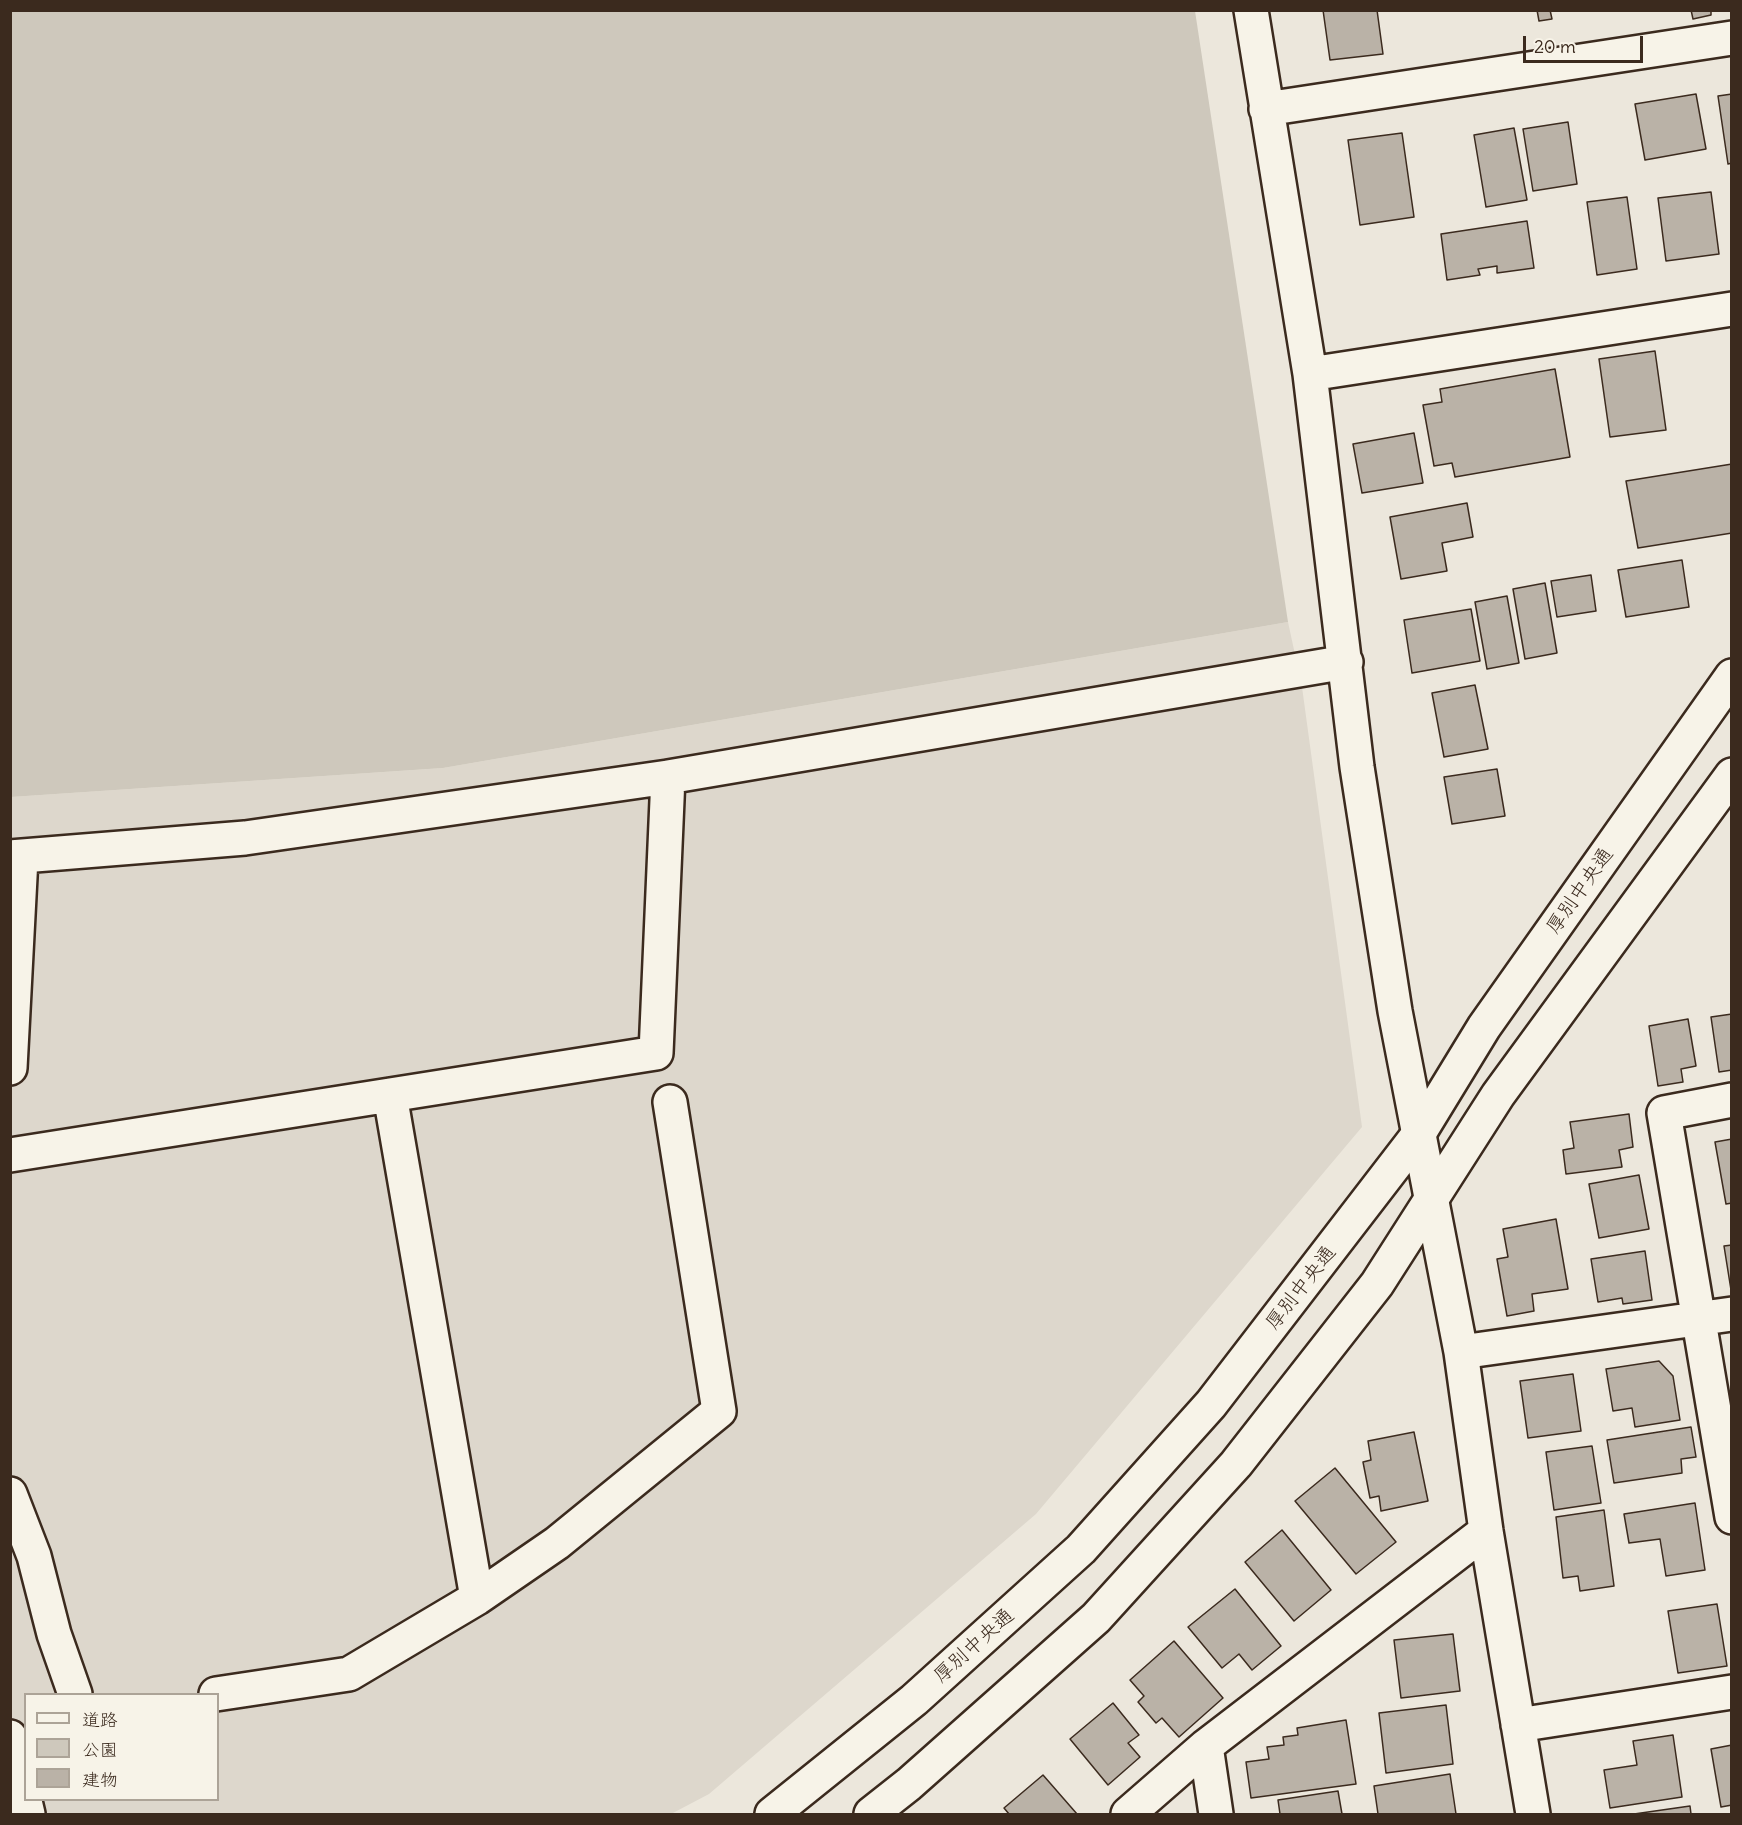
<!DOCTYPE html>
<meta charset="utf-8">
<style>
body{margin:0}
#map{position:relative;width:1742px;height:1825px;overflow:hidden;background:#ece7dc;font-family:Delius,"Klee One",sans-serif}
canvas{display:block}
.frame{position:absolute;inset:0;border:12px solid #3b2a1e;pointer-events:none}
.legend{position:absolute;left:24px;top:1693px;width:195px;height:108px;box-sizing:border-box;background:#f7f3e8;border:2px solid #aca397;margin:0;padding:8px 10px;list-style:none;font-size:18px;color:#3b2a1e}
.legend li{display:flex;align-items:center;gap:12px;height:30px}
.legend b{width:30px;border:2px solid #aca397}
.scale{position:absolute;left:1523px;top:36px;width:120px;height:27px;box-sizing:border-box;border:3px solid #3b2a1e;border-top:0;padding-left:8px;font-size:18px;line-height:21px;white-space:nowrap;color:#3b2a1e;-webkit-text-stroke:4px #f7f3e8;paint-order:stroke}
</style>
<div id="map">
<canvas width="1742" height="1825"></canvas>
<div class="frame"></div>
<ul class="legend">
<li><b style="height:8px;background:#f7f3e8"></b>道路</li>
<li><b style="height:16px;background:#cec8bc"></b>公園</li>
<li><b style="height:16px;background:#bab2a7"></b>建物</li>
</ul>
<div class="scale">20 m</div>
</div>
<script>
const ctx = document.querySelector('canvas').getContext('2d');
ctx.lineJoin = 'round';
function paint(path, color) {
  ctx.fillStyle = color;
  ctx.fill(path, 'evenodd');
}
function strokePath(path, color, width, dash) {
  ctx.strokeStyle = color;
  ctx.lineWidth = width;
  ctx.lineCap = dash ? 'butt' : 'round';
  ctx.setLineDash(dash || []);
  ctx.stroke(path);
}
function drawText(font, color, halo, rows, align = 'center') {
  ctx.font = font + ' Delius,"Klee One",sans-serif';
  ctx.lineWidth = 5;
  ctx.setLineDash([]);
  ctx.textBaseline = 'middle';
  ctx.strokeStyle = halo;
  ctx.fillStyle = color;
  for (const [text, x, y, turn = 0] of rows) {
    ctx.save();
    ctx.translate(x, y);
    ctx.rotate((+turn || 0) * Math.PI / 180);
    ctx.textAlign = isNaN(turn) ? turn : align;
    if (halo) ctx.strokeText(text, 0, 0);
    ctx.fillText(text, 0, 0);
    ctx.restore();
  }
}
paint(new Path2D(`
 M 1288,622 L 1302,687 L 1362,1127 L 1036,1514 L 709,1794 L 671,1814 L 11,1814 L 11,797 L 443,768 ZM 26,1694 L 218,1694 L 218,1800 L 26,1800 Z`), '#ddd7cc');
paint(new Path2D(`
 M 11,10 L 1195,11 L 1288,622 L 443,768 L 11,797 Z`), '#cec8bc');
const building = new Path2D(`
 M 1323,10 L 1377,10 L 1383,54 L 1330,60 Z
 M 1537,10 L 1550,10 L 1552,19 L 1539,21 Z
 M 1691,10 L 1711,10 L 1711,15 L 1693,19 Z
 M 1696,94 L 1706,149 L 1645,160 L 1635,104 Z
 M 1732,94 L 1732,163 L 1728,164 L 1718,96 Z
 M 1568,122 L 1577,184 L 1533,191 L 1523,129 Z
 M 1514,128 L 1527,200 L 1486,207 L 1474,135 Z
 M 1402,133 L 1414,217 L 1360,225 L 1348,140 Z
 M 1711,192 L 1719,254 L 1666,261 L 1658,198 Z
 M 1627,197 L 1637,269 L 1597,275 L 1587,202 Z
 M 1527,221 L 1534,268 L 1497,273 L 1497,266 L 1478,269 L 1480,275 L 1447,280 L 1441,234 Z
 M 1655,351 L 1666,430 L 1610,437 L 1599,359 Z
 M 1555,369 L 1570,457 L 1455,477 L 1452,463 L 1434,466 L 1423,405 L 1442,402 L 1440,389 Z
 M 1414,433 L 1423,483 L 1362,493 L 1353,444 Z
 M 1732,464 L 1732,533 L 1638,548 L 1626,481 Z
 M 1467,503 L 1473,537 L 1442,543 L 1447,571 L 1401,579 L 1390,517 Z
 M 1682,560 L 1689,607 L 1626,617 L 1618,570 Z
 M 1591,575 L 1596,611 L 1557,617 L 1551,581 Z
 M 1545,583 L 1557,653 L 1525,659 L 1513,589 Z
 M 1507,596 L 1519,663 L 1487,669 L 1475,602 Z
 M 1471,609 L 1480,661 L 1412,673 L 1404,620 Z
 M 1475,685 L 1488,749 L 1444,757 L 1432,693 Z
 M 1497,769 L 1505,816 L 1452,824 L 1444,777 Z
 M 1732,1014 L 1732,1070 L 1719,1072 L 1711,1017 Z
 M 1688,1019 L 1696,1066 L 1681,1069 L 1683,1082 L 1658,1086 L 1649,1026 Z
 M 1629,1114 L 1633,1147 L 1619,1150 L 1622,1167 L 1566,1174 L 1563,1150 L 1574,1148 L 1570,1122 Z
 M 1732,1139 L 1732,1203 L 1726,1204 L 1715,1142 Z
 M 1639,1175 L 1649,1229 L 1599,1238 L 1589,1184 Z
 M 1556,1219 L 1568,1289 L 1532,1294 L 1534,1311 L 1507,1316 L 1497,1259 L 1508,1257 L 1503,1229 Z
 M 1732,1245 L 1732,1290 L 1731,1290 L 1724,1246 Z
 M 1645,1251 L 1652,1300 L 1623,1304 L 1622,1298 L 1598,1302 L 1591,1259 Z
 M 1659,1361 L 1673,1376 L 1680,1420 L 1635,1427 L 1632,1408 L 1613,1411 L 1606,1369 Z
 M 1573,1374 L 1581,1431 L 1528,1438 L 1520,1381 Z
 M 1691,1427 L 1696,1457 L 1681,1459 L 1682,1473 L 1614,1483 L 1607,1440 Z
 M 1414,1432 L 1428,1501 L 1381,1511 L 1379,1496 L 1370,1498 L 1363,1462 L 1371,1460 L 1368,1441 Z
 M 1592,1446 L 1601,1503 L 1554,1510 L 1546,1452 Z
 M 1335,1468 L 1396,1542 L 1356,1574 L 1295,1501 Z
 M 1695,1503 L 1705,1570 L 1666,1576 L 1660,1539 L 1629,1543 L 1624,1514 Z
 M 1604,1510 L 1614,1586 L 1580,1591 L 1578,1576 L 1563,1578 L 1556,1517 Z
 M 1282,1530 L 1331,1590 L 1294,1621 L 1245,1562 Z
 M 1235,1589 L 1281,1646 L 1252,1670 L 1239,1654 L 1222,1668 L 1188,1627 Z
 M 1717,1604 L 1727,1666 L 1678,1673 L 1668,1611 Z
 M 1453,1634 L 1460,1691 L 1401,1698 L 1394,1640 Z
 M 1174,1641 L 1223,1698 L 1179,1737 L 1162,1718 L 1156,1723 L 1138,1702 L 1144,1696 L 1130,1680 Z
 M 1113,1703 L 1139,1735 L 1128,1743 L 1140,1757 L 1108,1785 L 1070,1739 Z
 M 1446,1705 L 1453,1764 L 1386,1773 L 1379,1713 Z
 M 1346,1720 L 1356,1784 L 1251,1798 L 1246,1762 L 1269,1759 L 1267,1747 L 1284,1745 L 1283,1737 L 1298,1735 L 1297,1728 Z
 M 1673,1735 L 1682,1797 L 1610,1808 L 1604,1770 L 1637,1765 L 1633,1741 Z
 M 1732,1745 L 1732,1805 L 1721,1807 L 1711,1749 Z
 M 1450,1774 L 1456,1814 L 1378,1814 L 1374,1786 Z
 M 1043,1775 L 1077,1814 L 1009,1814 L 1004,1808 Z
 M 1338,1791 L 1342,1814 L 1280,1814 L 1278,1800 Z
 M 1690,1806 L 1691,1814 L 1634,1814 Z`);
paint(building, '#bab2a7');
strokePath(building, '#3b2a1e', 1.5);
const minor = new Path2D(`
 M 1251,10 L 1310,374 L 1357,767 L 1395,1011 L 1461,1352 L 1486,1531 L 1533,1814
 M 1266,109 L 1732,38
 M 1310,374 L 1732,309
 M 10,857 L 245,838 L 668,777 L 1346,662
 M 10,1068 L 21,858
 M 1732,1100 L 1664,1113 L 1732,1517
 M 10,1155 L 656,1053 L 668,777
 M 1461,1352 L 1732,1314
 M 10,1494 L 34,1556 L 54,1634 L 75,1694
 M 477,1598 L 557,1543 L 719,1411 L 670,1102
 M 216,1694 L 349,1674 L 477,1598 L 390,1095
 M 1518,1725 L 1732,1692
 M 10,1737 L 28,1814
 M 1206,1746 L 1216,1814
 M 1128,1814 L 1206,1746 L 1486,1531`);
const major = new Path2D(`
 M 772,1814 L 914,1700 L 1081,1549 L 1211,1404 L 1418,1135 L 1484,1027 L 1732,676
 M 871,1814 L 909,1784 L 1096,1618 L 1236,1464 L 1377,1284 L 1498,1095 L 1732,775`);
strokePath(minor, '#3b2a1e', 38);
strokePath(major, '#3b2a1e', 38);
strokePath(minor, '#f7f3e8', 33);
strokePath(major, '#f7f3e8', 33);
drawText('20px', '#3b2a1e', '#f7f3e8', [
 ["厚別中央通",1580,891,-55],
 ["厚別中央通",1301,1288,-52],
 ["厚別中央通",974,1646,-42]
]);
</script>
